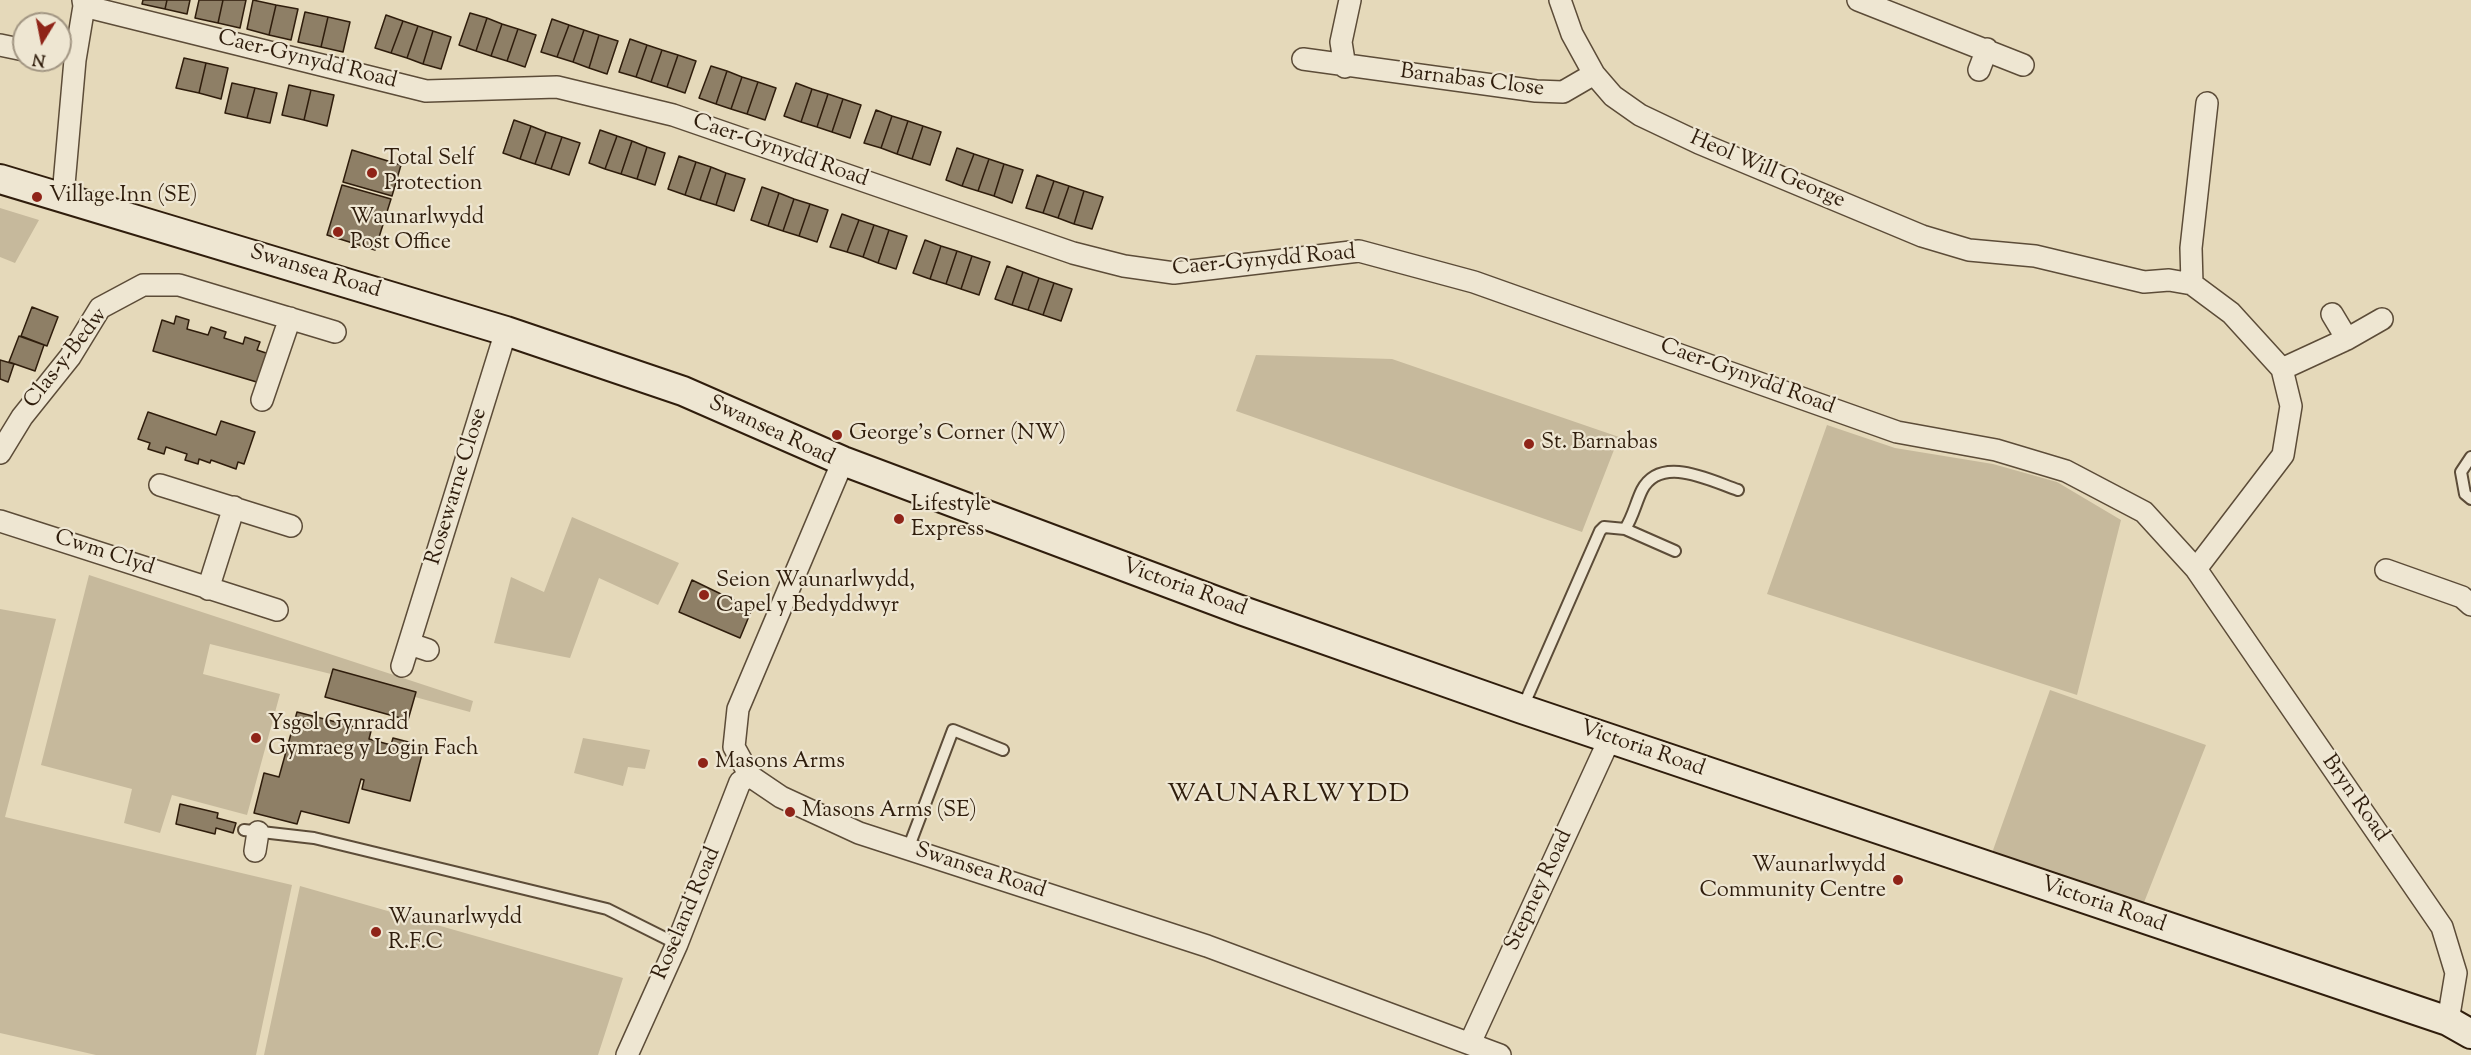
<!DOCTYPE html>
<style>
body{margin:0}
#map{position:relative;width:2471px;height:1055px;overflow:hidden;background:#e5d9ba;font-family:"Sorts Mill Goudy",serif}
canvas{display:block}
.north{position:absolute;left:12px;top:12px;width:60px;height:60px;box-sizing:border-box;background:#eee6d2;border:2px solid #a29683;border-radius:50%;rotate:190deg;font-size:16px;font-weight:700;line-height:24px;text-align:center;color:#2f1d0c}
.north::after{content:'';display:block;margin:auto;width:21px;height:27px;background:#8f2418;clip-path:polygon(50% 0,100% 100%,50% 72%,0 100%)}
</style>
<div id="map">
<canvas width="2471" height="1055"></canvas>
<div class="north">N</div>
</div>
<script>
const ctx = document.querySelector('canvas').getContext('2d');
ctx.lineJoin = 'round';
function paint(path, color) {
  ctx.fillStyle = color;
  ctx.fill(path, 'evenodd');
}
function strokePath(path, color, width, dash) {
  ctx.strokeStyle = color;
  ctx.lineWidth = width;
  ctx.lineCap = dash ? 'butt' : 'round';
  ctx.setLineDash(dash || []);
  ctx.stroke(path);
}
function drawText(font, color, halo, rows, align = 'center') {
  ctx.font = font + ' "Sorts Mill Goudy",serif';
  ctx.lineWidth = 4.5;
  ctx.setLineDash([]);
  ctx.textBaseline = 'middle';
  ctx.strokeStyle = halo;
  ctx.fillStyle = color;
  for (const [text, x, y, turn = 0] of rows) {
    ctx.save();
    ctx.translate(x, y);
    ctx.rotate((+turn || 0) * Math.PI / 180);
    ctx.textAlign = isNaN(turn) ? turn : align;
    if (halo) ctx.strokeText(text, 0, 0);
    ctx.fillText(text, 0, 0);
    ctx.restore();
  }
}
paint(new Path2D(`
 M 0,208 L 39,220 L 15,263 L 0,257 Z
 M 1256,355 L 1392,359 L 1619,437 L 1582,532 L 1236,411 Z
 M 1827,425 L 1895,448 L 1993,464 L 2057,482 L 2121,520 L 2077,695 L 1767,594 Z
 M 572,517 L 679,563 L 658,605 L 599,578 L 570,658 L 494,643 L 511,577 L 544,592 Z
 M 89,575 L 473,701 L 470,712 L 415,697 L 416,692 L 333,669 L 331,674 L 210,644 L 203,674 L 280,694 L 247,815 L 172,795 L 160,833 L 124,823 L 132,789 L 41,765 Z
 M 0,609 L 56,619 L 5,817 L 292,885 L 256,1055 L 96,1055 L 0,1033 Z
 M 2050,690 L 2206,745 L 2143,905 L 1992,853 Z
 M 583,738 L 650,750 L 645,769 L 628,767 L 623,786 L 574,773 Z
 M 300,886 L 623,978 L 598,1055 L 264,1055 Z`), '#c6b99c');
const building = new Path2D(`
 M 143,0 L 167,0 L 165,9 L 142,4 Z
 M 167,0 L 190,0 L 187,14 L 165,9 Z
 M 199,0 L 223,0 L 218,23 L 195,18 Z
 M 223,0 L 246,0 L 240,28 L 218,23 Z
 M 253,0 L 276,5 L 269,35 L 247,29 Z
 M 276,5 L 298,9 L 291,40 L 269,35 Z
 M 305,12 L 328,17 L 321,47 L 298,42 Z
 M 470,13 L 487,18 L 476,51 L 459,45 Z
 M 386,15 L 403,21 L 391,53 L 375,48 Z
 M 328,17 L 350,22 L 343,52 L 321,47 Z
 M 487,18 L 502,24 L 491,56 L 476,51 Z
 M 552,19 L 569,25 L 557,57 L 541,52 Z
 M 403,21 L 418,26 L 407,58 L 391,53 Z
 M 502,24 L 518,29 L 507,61 L 491,56 Z
 M 569,25 L 584,30 L 573,62 L 557,57 Z
 M 418,26 L 433,31 L 423,64 L 407,58 Z
 M 518,29 L 536,35 L 525,67 L 507,61 Z
 M 584,30 L 599,35 L 589,68 L 573,62 Z
 M 433,31 L 451,37 L 441,69 L 423,64 Z
 M 599,35 L 618,41 L 607,74 L 589,68 Z
 M 630,39 L 647,45 L 636,77 L 619,72 Z
 M 647,45 L 662,50 L 651,82 L 636,77 Z
 M 662,50 L 678,55 L 667,87 L 651,82 Z
 M 678,55 L 696,61 L 685,93 L 667,87 Z
 M 184,58 L 206,63 L 199,93 L 176,88 Z
 M 206,63 L 228,68 L 221,99 L 199,93 Z
 M 711,66 L 727,71 L 716,104 L 699,98 Z
 M 727,71 L 742,77 L 731,109 L 716,104 Z
 M 742,77 L 758,82 L 747,114 L 731,109 Z
 M 758,82 L 776,88 L 765,120 L 747,114 Z
 M 232,83 L 255,88 L 247,118 L 225,113 Z
 M 796,83 L 812,89 L 801,122 L 784,116 Z
 M 289,85 L 311,90 L 304,120 L 282,115 Z
 M 255,88 L 277,93 L 270,123 L 247,118 Z
 M 812,89 L 828,94 L 817,127 L 801,122 Z
 M 311,90 L 334,95 L 327,126 L 304,120 Z
 M 828,94 L 843,99 L 832,132 L 817,127 Z
 M 843,99 L 861,105 L 850,138 L 832,132 Z
 M 876,110 L 892,116 L 881,148 L 864,143 Z
 M 892,116 L 908,121 L 897,154 L 881,148 Z
 M 514,120 L 531,126 L 520,159 L 503,153 Z
 M 908,121 L 923,126 L 912,159 L 897,154 Z
 M 531,126 L 546,132 L 535,164 L 520,159 Z
 M 923,126 L 941,132 L 930,165 L 912,159 Z
 M 600,130 L 617,136 L 605,169 L 589,163 Z
 M 546,132 L 562,137 L 551,169 L 535,164 Z
 M 617,136 L 632,141 L 621,174 L 605,169 Z
 M 562,137 L 580,143 L 569,175 L 551,169 Z
 M 632,141 L 647,147 L 637,179 L 621,174 Z
 M 647,147 L 665,153 L 655,185 L 637,179 Z
 M 957,148 L 974,154 L 962,186 L 946,180 Z
 M 352,150 L 401,165 L 392,196 L 343,182 Z
 M 974,154 L 989,159 L 978,191 L 962,186 Z
 M 679,156 L 696,162 L 685,195 L 668,189 Z
 M 989,159 L 1004,164 L 994,196 L 978,191 Z
 M 696,162 L 711,167 L 700,200 L 685,195 Z
 M 1004,164 L 1023,170 L 1012,203 L 994,196 Z
 M 711,167 L 726,173 L 716,205 L 700,200 Z
 M 726,173 L 745,179 L 734,211 L 716,205 Z
 M 1037,175 L 1054,181 L 1043,213 L 1026,208 Z
 M 1054,181 L 1069,186 L 1058,218 L 1043,213 Z
 M 342,185 L 391,199 L 375,250 L 327,235 Z
 M 1069,186 L 1084,191 L 1074,224 L 1058,218 Z
 M 762,187 L 779,193 L 768,226 L 751,220 Z
 M 1084,191 L 1103,197 L 1092,229 L 1074,224 Z
 M 779,193 L 794,199 L 783,231 L 768,226 Z
 M 794,199 L 810,204 L 799,236 L 783,231 Z
 M 810,204 L 828,210 L 817,242 L 799,236 Z
 M 842,214 L 859,220 L 847,252 L 830,247 Z
 M 859,220 L 874,225 L 863,257 L 847,252 Z
 M 874,225 L 889,230 L 878,263 L 863,257 Z
 M 889,230 L 907,236 L 896,269 L 878,263 Z
 M 925,240 L 941,246 L 930,279 L 913,273 Z
 M 941,246 L 957,251 L 946,284 L 930,279 Z
 M 957,251 L 972,256 L 961,289 L 946,284 Z
 M 972,256 L 990,262 L 979,295 L 961,289 Z
 M 1007,266 L 1023,272 L 1012,305 L 995,299 Z
 M 1023,272 L 1039,278 L 1028,310 L 1012,305 Z
 M 1039,278 L 1054,283 L 1043,315 L 1028,310 Z
 M 1054,283 L 1072,289 L 1061,321 L 1043,315 Z
 M 32,307 L 58,317 L 47,346 L 21,336 Z
 M 176,316 L 189,320 L 187,329 L 208,335 L 211,327 L 226,332 L 224,338 L 243,344 L 245,337 L 260,342 L 257,350 L 269,354 L 260,383 L 153,351 L 162,320 L 174,324 Z
 M 19,336 L 44,345 L 35,371 L 9,362 Z
 M 0,360 L 14,364 L 8,382 L 0,379 Z
 M 148,412 L 216,435 L 221,421 L 255,432 L 244,464 L 238,462 L 236,469 L 211,460 L 210,463 L 199,459 L 198,464 L 185,460 L 187,454 L 166,447 L 164,454 L 148,449 L 150,443 L 138,439 Z
 M 692,580 L 752,609 L 740,638 L 679,612 Z
 M 333,669 L 416,692 L 408,720 L 325,697 Z
 M 297,712 L 371,731 L 369,739 L 391,745 L 393,738 L 424,746 L 410,801 L 362,789 L 364,780 L 361,779 L 349,823 L 301,811 L 297,824 L 254,813 L 264,773 L 279,777 Z
 M 180,804 L 218,813 L 217,818 L 236,823 L 233,833 L 216,828 L 215,834 L 176,824 Z`);
paint(building, '#8e7f66');
strokePath(building, '#2f1d0c', 1.5);
const lane = new Path2D(`
 M 2471,457 L 2461,472 L 2465,494 L 2471,499
 M 1625,529 L 1675,551
 M 1522,709 L 1600,531 L 1604,527 L 1625,529 C 1633,517 1636,502 1642,490 C 1661,454 1711,481 1738,490
 M 244,830 L 314,838 L 607,909 L 677,944
 M 908,849 L 953,730 L 1003,750`);
const street = new Path2D(`
 M 1560,0 L 1572,34 L 1594,74 L 1613,96 L 1640,115 L 1699,143 L 1922,236 L 1969,250 L 2035,256 L 2144,282 L 2169,280 L 2192,284 L 2231,313 L 2282,369 L 2291,406 L 2283,455 L 2196,569
 M 1858,0 L 2023,65
 M 84,6 L 426,91 L 557,87 L 673,115 L 1073,253 L 1124,266 L 1174,273 L 1359,251 L 1474,282 L 1897,432 L 1996,450 L 2066,471 L 2144,512 L 2196,569 L 2442,927 L 2456,973 L 2448,1021
 M 0,45 L 24,50
 M 1303,59 L 1536,91 L 1563,92 L 1594,74
 M 1345,67 L 1341,42 L 1350,0
 M 1979,70 L 1987,49
 M 63,196 L 75,60 L 84,6 L 83,0
 M 2192,284 L 2191,248 L 2207,103
 M 2332,314 L 2347,339
 M 2282,369 L 2347,339 L 2382,319
 M 262,400 L 290,318
 M 0,453 L 22,417 L 70,357 L 100,308 L 143,285 L 179,285 L 335,332
 M 843,461 L 738,709 L 734,747 L 750,776 L 781,797 L 859,833 L 1207,946 L 1500,1055
 M 160,485 L 291,526
 M 0,521 L 277,610
 M 2386,570 L 2462,597 L 2471,605
 M 208,589 L 234,507
 M 410,644 L 428,650
 M 402,666 L 506,331
 M 255,851 L 258,832
 M 1470,1043 L 1610,738
 M 627,1055 L 677,944 L 740,782 L 750,776`);
const secondary = new Path2D(`
 M 0,179 L 506,331 L 683,391 L 843,461 L 1243,611 L 1522,709 L 2448,1021 L 2471,1034`);
strokePath(lane, '#5c4c38', 14);
strokePath(street, '#5c4c38', 24);
strokePath(secondary, '#2f1d0c', 32);
strokePath(lane, '#eee6d2', 10);
strokePath(street, '#eee6d2', 21);
strokePath(secondary, '#eee6d2', 28);
for (const [x, y, r, color] of [
 [372,173,6,"#8f2418"],
 [37,197,6,"#8f2418"],
 [338,232,6,"#8f2418"],
 [837,435,6,"#8f2418"],
 [1529,444,6,"#8f2418"],
 [899,519,6,"#8f2418"],
 [704,595,6,"#8f2418"],
 [256,738,6,"#8f2418"],
 [703,763,6,"#8f2418"],
 [790,812,6,"#8f2418"],
 [1898,880,6,"#8f2418"],
 [376,932,6,"#8f2418"]
]) {
  const dot = new Path2D();
  dot.arc(x, y, r, 0, 2 * Math.PI);
  ctx.fillStyle = color;
  ctx.fill(dot);
  strokePath(dot, '#eee6d2', 2);
}
drawText('22px', '#2f1d0c', '#eee6d2', [
 ["Caer-Gynydd Road",307,61,14],
 ["Barnabas Close",1472,82,7],
 ["Caer-Gynydd Road",780,152,19],
 ["Heol Will George",1767,171,23],
 ["Caer-Gynydd Road",1264,262,-5],
 ["Swansea Road",315,273,17],
 ["Clas-y-Bedw",67,359,-52],
 ["Caer-Gynydd Road",1747,378,20],
 ["Swansea Road",771,432,25],
 ["Rosewarne Close",458,487,-73],
 ["Cwm Clyd",104,554,18],
 ["Victoria Road",1184,589,20],
 ["Victoria Road",1642,750,19],
 ["Bryn Road",2354,799,55],
 ["Swansea Road",980,872,18],
 ["Stepney Road",1540,891,-65],
 ["Victoria Road",2103,906,19],
 ["Roseland Road",688,914,-67]
]);
drawText('22px', '#2f1d0c', '#eee6d2', [
 ["Total Self",384,160],
 ["Protection",384,185],
 ["Village Inn (SE)",49,197],
 ["Waunarlwydd",350,219],
 ["Post Office",350,244],
 ["George's Corner (NW)",849,435],
 ["St. Barnabas",1541,444],
 ["Lifestyle",911,506],
 ["Express",911,531],
 ["Seion Waunarlwydd,",716,582],
 ["Capel y Bedyddwyr",716,607],
 ["Ysgol Gynradd",268,725],
 ["Gymraeg y Login Fach",268,750],
 ["Masons Arms",715,763],
 ["Masons Arms (SE)",802,812],
 ["Waunarlwydd",1886,867,"right"],
 ["Community Centre",1886,892,"right"],
 ["Waunarlwydd",388,919],
 ["R.F.C",388,944]
], 'left');
ctx.letterSpacing = '1.5px';
drawText('26px', '#2f1d0c', '#eee6d2', [
 ["WAUNARLWYDD",1289,797]
]);
ctx.letterSpacing = '0px';
</script>
